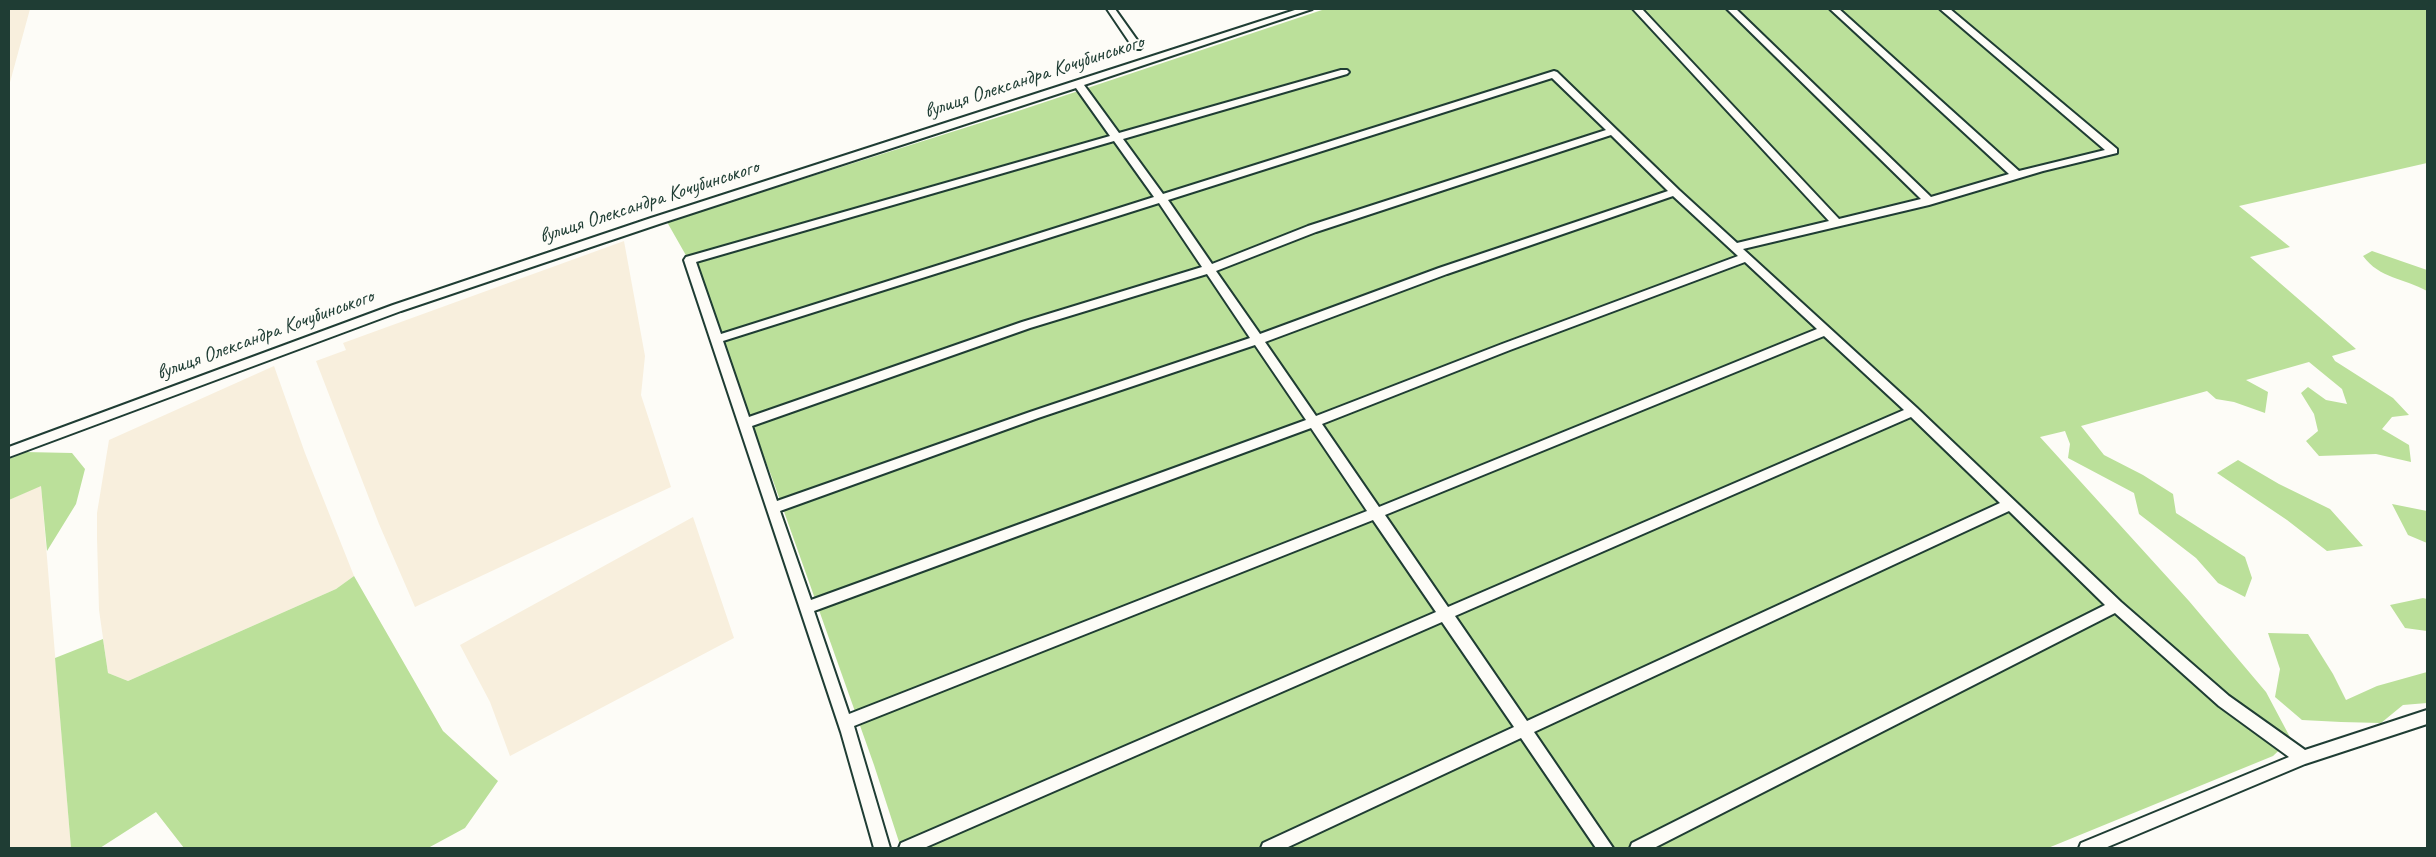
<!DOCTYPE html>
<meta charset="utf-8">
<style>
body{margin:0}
#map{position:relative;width:2436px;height:857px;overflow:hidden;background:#fdfcf7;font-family:Caveat,sans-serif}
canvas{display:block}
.frame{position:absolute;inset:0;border:10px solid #1f3d34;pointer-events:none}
</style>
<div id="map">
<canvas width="2436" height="857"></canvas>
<div class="frame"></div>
</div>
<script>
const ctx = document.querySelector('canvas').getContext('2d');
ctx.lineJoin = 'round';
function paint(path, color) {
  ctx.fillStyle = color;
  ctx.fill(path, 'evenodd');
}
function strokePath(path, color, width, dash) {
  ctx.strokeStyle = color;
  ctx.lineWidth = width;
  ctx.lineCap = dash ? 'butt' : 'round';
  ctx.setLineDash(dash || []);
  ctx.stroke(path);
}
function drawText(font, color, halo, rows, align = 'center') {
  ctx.font = font + ' Caveat,sans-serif';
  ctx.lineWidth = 4;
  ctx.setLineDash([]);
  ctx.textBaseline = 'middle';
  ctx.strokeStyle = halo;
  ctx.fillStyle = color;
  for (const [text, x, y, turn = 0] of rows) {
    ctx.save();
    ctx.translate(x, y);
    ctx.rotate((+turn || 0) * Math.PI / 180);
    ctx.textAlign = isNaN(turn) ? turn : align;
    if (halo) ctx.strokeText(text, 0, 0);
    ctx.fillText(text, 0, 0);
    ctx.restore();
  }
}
paint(new Path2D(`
 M 9,9 L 30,9 L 9,86 Z
 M 624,241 L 645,356 L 641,395 L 671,487 L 415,607 L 379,524 L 316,361 L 346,350 L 343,343 Z
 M 274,366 L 305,453 L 354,576 L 336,589 L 128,681 L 108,673 L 99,610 L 97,538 L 97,513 L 109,440 Z
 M 41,485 L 71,848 L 9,848 L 9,500 Z
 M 693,517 L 734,638 L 510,756 L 490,702 L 460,645 Z`), '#f8efdd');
paint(new Path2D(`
 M 1325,9 L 2427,9 L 2427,163 L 2239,206 L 2290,247 L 2250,257 L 2356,349 L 2332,356 L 2335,361 L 2393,398 L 2409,415 L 2392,417 L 2382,429 L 2409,445 L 2411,462 L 2376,454 L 2319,456 L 2306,441 L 2318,431 L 2314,414 L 2301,393 L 2308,387 L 2326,400 L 2347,404 L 2342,389 L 2309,362 L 2246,380 L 2268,392 L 2265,413 L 2234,402 L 2216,399 L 2207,391 L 2081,426 L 2104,455 L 2143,475 L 2173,494 L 2176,513 L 2245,557 L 2252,578 L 2245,597 L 2218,583 L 2196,558 L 2139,514 L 2134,493 L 2068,458 L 2070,444 L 2065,431 L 2040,437 L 2189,601 L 2266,692 L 2291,739 L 2273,756 L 2048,848 L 901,848 L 874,765 L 771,475 L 738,391 L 704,287 L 667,222 L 1018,111 Z
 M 2372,251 L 2427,270 L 2427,291 C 2404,278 2380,279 2363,256 Z
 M 25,452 L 72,453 L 85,469 L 76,504 L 47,551 L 41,486 L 9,500 L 9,459 Z
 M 2238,460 L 2279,484 L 2330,509 L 2363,546 L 2327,551 L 2287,520 L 2217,473 Z
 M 2392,504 L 2427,511 L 2427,543 L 2408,535 Z
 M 354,576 L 443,731 L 498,781 L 465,828 L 428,848 L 184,848 L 156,812 L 100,848 L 71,848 L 55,658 L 103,639 L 108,673 L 128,681 L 336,589 Z
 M 2423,598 L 2427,599 L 2427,631 L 2405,628 L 2390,605 Z
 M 2268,633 L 2308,634 L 2333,674 L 2346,700 L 2377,686 L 2427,672 L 2427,703 L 2403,705 L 2381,723 L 2341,722 L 2302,720 L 2275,697 L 2280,669 Z`), '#bbe09a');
const minor = new Path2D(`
 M 1107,9 L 1115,9 L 1142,47 L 1140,49 L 1134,49 Z
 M 1298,9 L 1312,9 L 1084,85 L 1119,133 L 1341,70 L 1347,70 L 1349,72 L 1347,74 L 1123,139 L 1163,194 L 1554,71 L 1557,72 L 1679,190 L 1737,243 L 1829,221 L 1633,9 L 1642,9 L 1839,219 L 1921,199 L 1727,9 L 1736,9 L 1931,197 L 2009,174 L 1830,9 L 1839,9 L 2019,171 L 2105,150 L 1940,9 L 1950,9 L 2117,149 L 2117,153 L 2043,171 L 1929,205 L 1743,249 L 1917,408 L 2121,602 L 2229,696 L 2305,750 L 2427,710 L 2427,724 L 2305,764 L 2105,848 L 2079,848 L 2081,843 L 2289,757 L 2219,706 L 2115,613 L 1654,848 L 1630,848 L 1632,843 L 2105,605 L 2009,511 L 1534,732 L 1613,848 L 1596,848 L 1521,738 L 1286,848 L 1261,848 L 1263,843 L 1514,727 L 1442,622 L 924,848 L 899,848 L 901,843 L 1436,612 L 1373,520 L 854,726 L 890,848 L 874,848 L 841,732 L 684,260 L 686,257 L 1110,136 L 1076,88 L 659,224 L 401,311 L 9,457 L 9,447 L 393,305 L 651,218 ZM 1552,78 L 1606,130 L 1308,226 L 1212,264 L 1168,200 ZM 1611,135 L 1668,191 L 1439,268 L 1260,334 L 1216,271 L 1316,232 ZM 1114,141 L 1154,197 L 721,334 L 696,262 ZM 1673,196 L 1738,256 L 1502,344 L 1316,416 L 1265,342 L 1447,274 ZM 1159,203 L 1202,267 L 1022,322 L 749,417 L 723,341 ZM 1745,262 L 1817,329 L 1379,507 L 1322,424 L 1510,350 ZM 1207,274 L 1250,338 L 1030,412 L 777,501 L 752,426 L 1030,328 ZM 1824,336 L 1904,410 L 1448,607 L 1385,515 ZM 1255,345 L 1306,420 L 811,600 L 780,511 L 1038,418 ZM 1911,417 L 2000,503 L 1527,721 L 1455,616 ZM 1311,428 L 1367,511 L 849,714 L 814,611 Z`);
strokePath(minor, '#1f3d34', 4);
paint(minor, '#fdfcf7');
drawText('21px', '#1f3d34', '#fdfcf7', [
 ["вулиця Олександра Кочубинського",1034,77,-18],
 ["вулиця Олександра Кочубинського",649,202,-18],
 ["вулиця Олександра Кочубинського",265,335,-20]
]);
</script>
